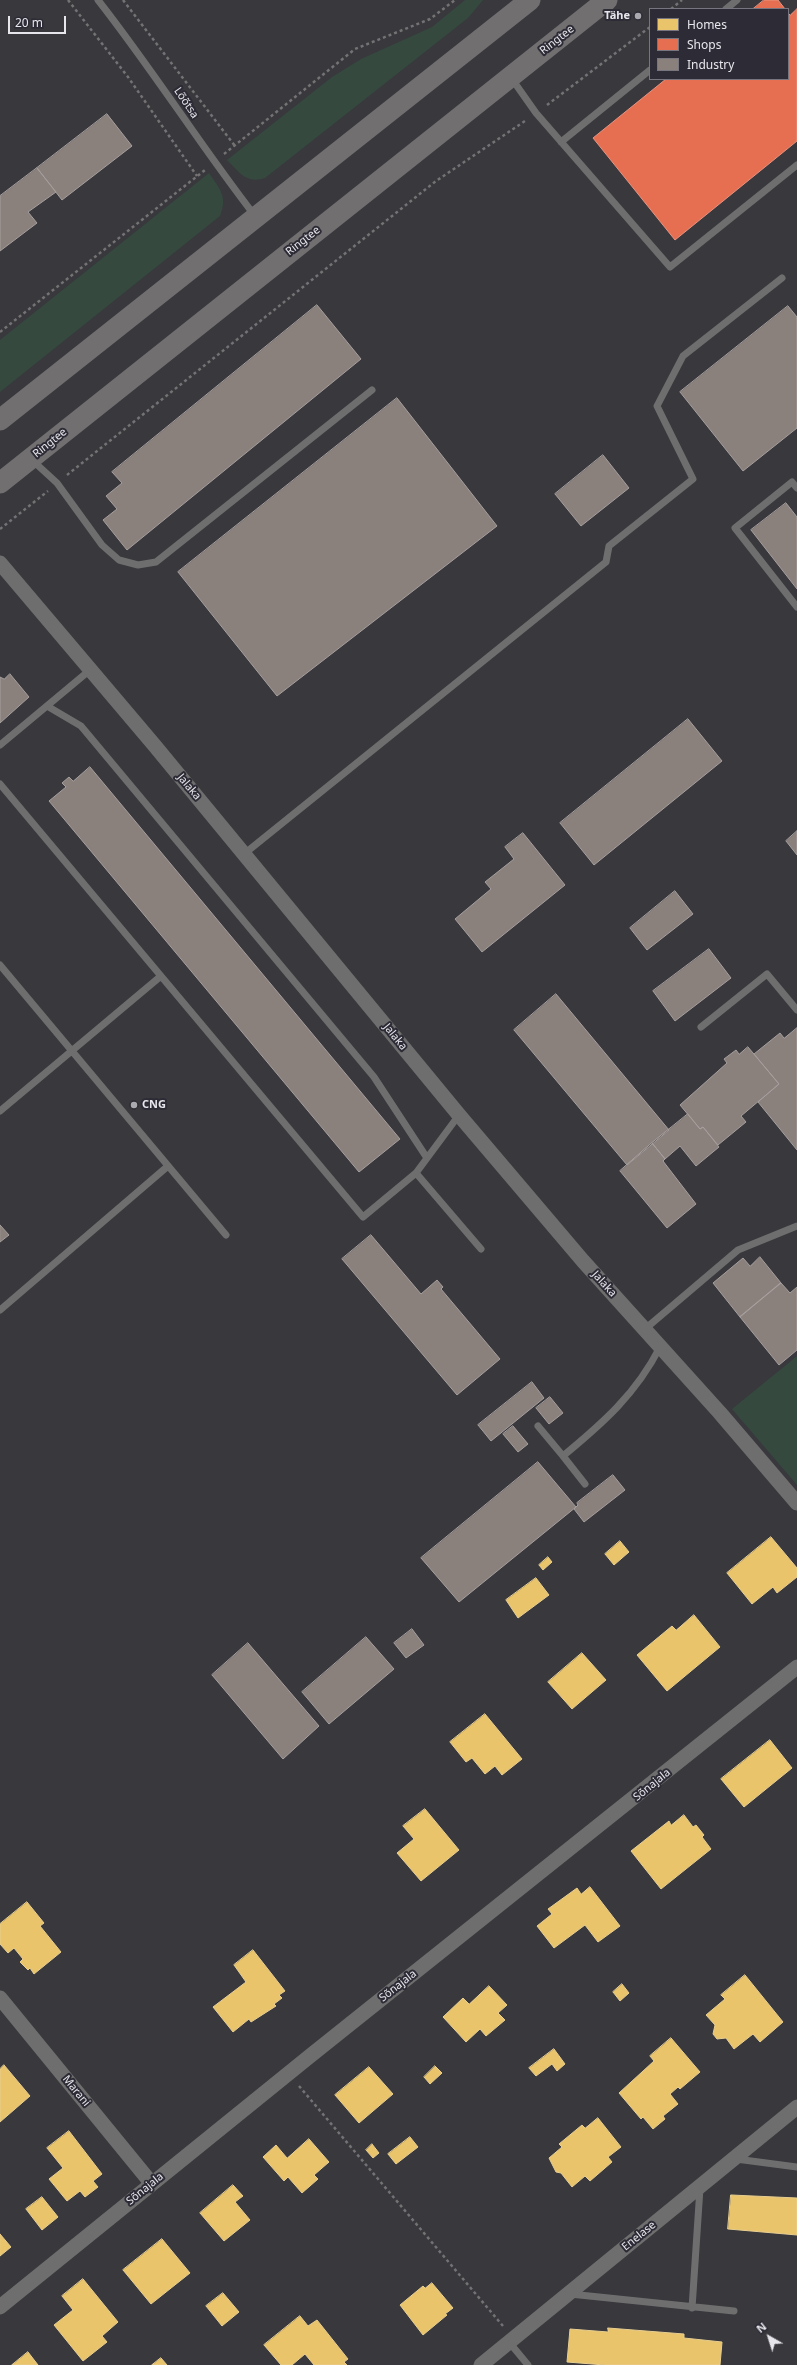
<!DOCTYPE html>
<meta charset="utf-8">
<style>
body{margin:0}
#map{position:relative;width:797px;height:2365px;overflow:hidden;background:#38383d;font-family:"Noto Sans",sans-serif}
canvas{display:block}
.legend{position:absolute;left:649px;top:8px;width:140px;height:72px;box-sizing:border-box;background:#2d2b35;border:1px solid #77767e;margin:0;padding:5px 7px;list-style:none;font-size:12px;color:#e7e6ec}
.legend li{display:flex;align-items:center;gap:8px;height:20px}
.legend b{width:20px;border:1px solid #77767e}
.north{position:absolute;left:749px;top:2317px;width:40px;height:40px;-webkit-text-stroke:3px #2d2b35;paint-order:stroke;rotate:321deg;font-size:11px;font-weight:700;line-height:16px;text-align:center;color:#e7e6ec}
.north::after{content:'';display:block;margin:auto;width:14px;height:18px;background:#e7e6ec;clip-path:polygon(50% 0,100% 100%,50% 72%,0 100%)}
.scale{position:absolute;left:8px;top:16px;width:58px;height:18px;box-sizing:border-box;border:2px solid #e7e6ec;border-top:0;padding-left:5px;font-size:12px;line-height:14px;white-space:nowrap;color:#e7e6ec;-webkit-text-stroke:3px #2d2b35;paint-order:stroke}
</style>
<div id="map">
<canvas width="797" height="2365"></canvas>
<ul class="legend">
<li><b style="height:11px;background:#e9c46a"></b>Homes</li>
<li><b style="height:11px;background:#e76f51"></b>Shops</li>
<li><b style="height:11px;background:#8a817c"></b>Industry</li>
</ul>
<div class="north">N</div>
<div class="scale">20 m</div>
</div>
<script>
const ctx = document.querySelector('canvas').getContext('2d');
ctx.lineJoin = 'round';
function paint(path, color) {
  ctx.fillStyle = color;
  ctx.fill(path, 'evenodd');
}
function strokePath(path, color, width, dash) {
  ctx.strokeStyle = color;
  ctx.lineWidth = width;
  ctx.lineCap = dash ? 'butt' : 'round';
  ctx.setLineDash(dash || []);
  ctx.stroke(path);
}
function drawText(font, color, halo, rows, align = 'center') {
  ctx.font = font + ' "Noto Sans",sans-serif';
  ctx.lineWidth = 4;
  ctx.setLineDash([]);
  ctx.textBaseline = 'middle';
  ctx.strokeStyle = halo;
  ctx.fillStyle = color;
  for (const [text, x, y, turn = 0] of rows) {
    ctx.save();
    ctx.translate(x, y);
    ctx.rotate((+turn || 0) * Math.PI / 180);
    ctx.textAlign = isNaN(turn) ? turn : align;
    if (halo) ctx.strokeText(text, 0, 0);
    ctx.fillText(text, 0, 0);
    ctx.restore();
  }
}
paint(new Path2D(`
 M 465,0 L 483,0 L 468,18 L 265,178 C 246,184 240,173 227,160 L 332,77 L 361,59 L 432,27 Z
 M 209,173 C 220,189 228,197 220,216 L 0,392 L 0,340 Z
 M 797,1356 L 797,1485 L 732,1409 Z`), '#35493f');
const homes = new Path2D(`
 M 771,1537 L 797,1568 L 797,1577 L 777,1593 L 773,1587 L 752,1604 L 727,1573 Z
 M 620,1541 L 629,1552 L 614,1565 L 605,1554 Z
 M 548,1557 L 552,1562 L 543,1570 L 539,1565 Z
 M 536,1578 L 549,1595 L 518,1618 L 506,1600 Z
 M 694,1615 L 720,1647 L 667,1691 L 637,1655 L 672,1626 L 676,1630 Z
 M 582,1653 L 606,1680 L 572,1709 L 548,1682 Z
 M 485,1714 L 522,1759 L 502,1775 L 495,1766 L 485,1774 L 472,1758 L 466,1762 L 450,1742 Z
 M 770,1740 L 792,1768 L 744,1807 L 721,1779 Z
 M 425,1809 L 459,1850 L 421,1881 L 397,1853 L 414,1839 L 403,1826 Z
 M 684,1815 L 693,1827 L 696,1825 L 704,1835 L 702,1837 L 711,1849 L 661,1889 L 631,1851 L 669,1821 L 671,1825 Z
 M 590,1887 L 620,1926 L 598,1942 L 585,1925 L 554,1948 L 537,1926 L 552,1914 L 548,1909 L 577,1888 L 581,1894 Z
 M 27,1902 L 44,1923 L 40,1926 L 61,1952 L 34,1974 L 30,1968 L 28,1970 L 20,1962 L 23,1959 L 14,1948 L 8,1953 L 0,1944 L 0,1924 Z
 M 253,1950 L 285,1991 L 279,1995 L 282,1998 L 274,2004 L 276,2006 L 251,2022 L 249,2019 L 233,2032 L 213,2007 L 246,1982 L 234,1965 Z
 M 745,1975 L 783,2022 L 760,2042 L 753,2034 L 734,2049 L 726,2038 L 717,2039 L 713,2034 L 715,2025 L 706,2015 L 725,1999 L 721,1995 Z
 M 622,1984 L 629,1993 L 620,2001 L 613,1992 Z
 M 489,1986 L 507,2005 L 498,2013 L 505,2020 L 486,2036 L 480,2029 L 466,2042 L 443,2017 L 463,1998 L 469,2004 Z
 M 671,2038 L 700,2072 L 680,2089 L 678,2087 L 670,2094 L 678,2104 L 663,2116 L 665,2119 L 653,2129 L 643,2117 L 641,2119 L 619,2093 L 654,2061 L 650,2056 Z
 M 554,2049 L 565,2064 L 557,2071 L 552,2064 L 536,2076 L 529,2068 Z
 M 4,2065 L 30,2096 L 0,2122 L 0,2069 Z
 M 435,2066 L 442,2073 L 430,2084 L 424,2077 Z
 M 369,2067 L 393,2094 L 359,2123 L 335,2095 Z
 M 598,2118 L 621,2147 L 608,2157 L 612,2162 L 590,2181 L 585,2176 L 572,2187 L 561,2173 L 556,2172 L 549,2158 L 562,2147 L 559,2144 L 582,2125 L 585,2128 Z
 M 69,2131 L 102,2174 L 93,2181 L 98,2187 L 85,2197 L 80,2191 L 67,2201 L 49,2179 L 63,2168 L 47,2148 Z
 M 410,2137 L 418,2147 L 396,2164 L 388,2154 Z
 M 309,2139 L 329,2162 L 314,2175 L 318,2179 L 302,2193 L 288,2177 L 284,2181 L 263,2157 L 276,2145 L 287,2158 Z
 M 372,2144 L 379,2153 L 373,2158 L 366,2150 Z
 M 233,2185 L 243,2196 L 235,2202 L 250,2220 L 224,2241 L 200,2213 Z
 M 731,2195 L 797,2198 L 797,2235 L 728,2229 Z
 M 42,2197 L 58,2217 L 42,2230 L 26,2209 Z
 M 0,2234 L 11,2247 L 0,2256 Z
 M 162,2239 L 190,2273 L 151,2304 L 123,2270 Z
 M 83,2279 L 118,2322 L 102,2336 L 107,2342 L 83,2361 L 54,2325 L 73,2310 L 62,2296 Z
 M 432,2283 L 453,2308 L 445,2314 L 447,2315 L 423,2335 L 400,2305 L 423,2286 L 425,2288 Z
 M 223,2293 L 239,2312 L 222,2326 L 206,2306 Z
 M 300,2316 L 308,2326 L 317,2320 L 348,2359 L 344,2362 L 347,2365 L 314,2365 L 305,2354 L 292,2365 L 281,2365 L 264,2345 Z
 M 608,2328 L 684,2334 L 684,2338 L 722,2342 L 720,2365 L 605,2365 L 567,2362 L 570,2329 L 608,2332 Z
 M 28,2352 L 38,2365 L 12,2365 Z
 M 161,2358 L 167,2365 L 152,2365 Z`);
paint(homes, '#e9c46a');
strokePath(homes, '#e8ce91', 1);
const shops = new Path2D(`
 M 764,0 L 778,0 L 785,9 L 753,9 Z
 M 797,9 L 797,141 L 675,240 L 593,138 L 666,79 L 788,79 L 788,13 L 790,15 Z`);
paint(shops, '#e76f51');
strokePath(shops, '#e79380', 1);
const industry = new Path2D(`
 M 107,114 L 132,146 L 62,200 L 37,168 Z
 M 37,168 L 56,192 L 28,212 L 37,223 L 0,251 L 0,196 Z
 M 317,305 L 361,359 L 127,550 L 103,520 L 117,509 L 106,496 L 122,483 L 112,472 Z
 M 788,306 L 797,317 L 797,428 L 743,471 L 680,392 Z
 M 397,398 L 497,526 L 277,696 L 178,572 Z
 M 603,455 L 629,488 L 581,526 L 555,494 Z
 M 786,503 L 797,517 L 797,589 L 751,530 Z
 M 10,674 L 29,697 L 0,723 L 0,677 L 4,679 Z
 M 688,719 L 722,761 L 594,865 L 560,823 Z
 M 90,767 L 400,1139 L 359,1172 L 49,801 L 66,787 L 62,783 L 69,777 L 73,781 Z
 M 797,831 L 797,855 L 786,841 Z
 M 523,833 L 565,885 L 482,952 L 455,919 L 491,889 L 485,882 L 514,859 L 505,847 Z
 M 675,891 L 693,914 L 647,950 L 630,928 Z
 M 709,949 L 731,978 L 675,1021 L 653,991 Z
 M 556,994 L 669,1130 L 627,1165 L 514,1030 Z
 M 797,1028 L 797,1150 L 758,1102 L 779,1084 L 754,1054 L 780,1033 L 784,1038 Z
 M 748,1047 L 779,1084 L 741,1116 L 746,1122 L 718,1145 L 703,1127 L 700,1129 L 680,1105 L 727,1063 L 724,1059 L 736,1050 L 739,1054 Z
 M 688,1114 L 700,1129 L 703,1127 L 719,1147 L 696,1166 L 680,1146 L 665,1159 L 652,1143 Z
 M 652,1143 L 665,1159 L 663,1161 L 696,1204 L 667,1228 L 620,1171 Z
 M 0,1225 L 9,1235 L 0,1242 Z
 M 371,1235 L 421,1294 L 437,1280 L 443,1287 L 441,1289 L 500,1359 L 457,1395 L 342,1259 Z
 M 760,1257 L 781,1283 L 740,1317 L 713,1283 L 743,1258 L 750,1266 Z
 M 781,1283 L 790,1293 L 797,1287 L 797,1350 L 779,1365 L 740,1317 Z
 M 532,1382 L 544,1398 L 491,1441 L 478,1425 Z
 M 550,1397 L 563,1413 L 549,1424 L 536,1408 Z
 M 513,1426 L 528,1444 L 518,1452 L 503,1434 Z
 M 538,1462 L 576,1507 L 459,1602 L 421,1558 Z
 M 613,1475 L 625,1490 L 584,1522 L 574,1509 L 578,1505 L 577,1503 Z
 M 412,1629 L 424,1645 L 406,1658 L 394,1643 Z
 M 366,1637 L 394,1669 L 329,1724 L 302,1692 Z
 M 248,1643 L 319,1726 L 283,1759 L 212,1675 Z`);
paint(industry, '#8a817c');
strokePath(industry, '#a69f9e', 1);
strokePath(new Path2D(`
 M 68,0 L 128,77 L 197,176
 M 123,0 L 235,146
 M 671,9 L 682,0
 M 547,105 L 650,27
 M 224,154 L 355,49 L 430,19 L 455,0
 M 0,332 L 205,170
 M 67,475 L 436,181 L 525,121
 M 0,529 L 48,491
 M 299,2086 L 503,2326`), '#747273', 2.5, [3, 3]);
strokePath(new Path2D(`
 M 98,0 C 153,70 200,145 255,216
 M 726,9 L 737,0
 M 512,79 L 536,113 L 670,267 L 797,165
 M 561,142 L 650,70
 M 32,460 L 57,483 L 102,545 L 119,560 L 138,565 L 156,562 L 372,390
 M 797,488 L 792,482 L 735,528 L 797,607
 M 47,706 L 81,726 L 374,1077 L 427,1158
 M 0,745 L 90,670
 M 0,784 L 363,1217 L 416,1173 L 459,1115
 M 244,854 L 606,562 L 609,546 L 693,479 L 657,406 L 683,356 L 782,278
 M 0,965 L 226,1235
 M 701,1027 L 767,974 L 797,1010
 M 0,1111 L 161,976
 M 416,1173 L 481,1249
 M 0,1310 L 168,1166
 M 645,1329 L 738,1250 L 797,1226
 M 538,1426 L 563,1456 C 603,1423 636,1394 660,1347
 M 563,1456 L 585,1484
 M 736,2159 L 797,2167
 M 570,2294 L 734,2311
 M 692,2308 L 700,2188
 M 509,2342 L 528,2365`), '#6f6e6e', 7);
strokePath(new Path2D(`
 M 0,563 L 155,746 L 459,1115 L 583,1261 L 720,1413 L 797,1503
 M 0,1998 L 152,2184
 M 0,2307 L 310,2056 L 797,1667
 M 481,2365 L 797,2107`), '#6f6e6e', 15);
strokePath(new Path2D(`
 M 0,420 L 530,0
 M 0,483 L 607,0`), '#726f71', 21);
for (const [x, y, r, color] of [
 [638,16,4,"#aaa9af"],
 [134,1105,4,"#aaa9af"]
]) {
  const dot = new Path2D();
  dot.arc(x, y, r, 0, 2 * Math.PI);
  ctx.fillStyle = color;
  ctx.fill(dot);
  strokePath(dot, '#2d2b35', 1.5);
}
drawText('bold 11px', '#e7e6ec', '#2d2b35', [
 ["Tähe",630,16],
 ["CNG",142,1105,"left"]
], 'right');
drawText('11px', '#e7e6ec', '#2d2b35', [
 ["Ringtee",557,40,-38],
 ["Lõõtsa",186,103,56],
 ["Ringtee",303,241,-38],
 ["Ringtee",50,443,-39],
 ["Jalaka",189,787,50],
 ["Jalaka",395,1037,51],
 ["Jalaka",604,1284,48],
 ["Sõnajala",652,1785,-39],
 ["Sõnajala",398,1986,-38],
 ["Marani",76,2091,51],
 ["Sõnajala",145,2189,-39],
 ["Enelase",639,2236,-39]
]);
</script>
